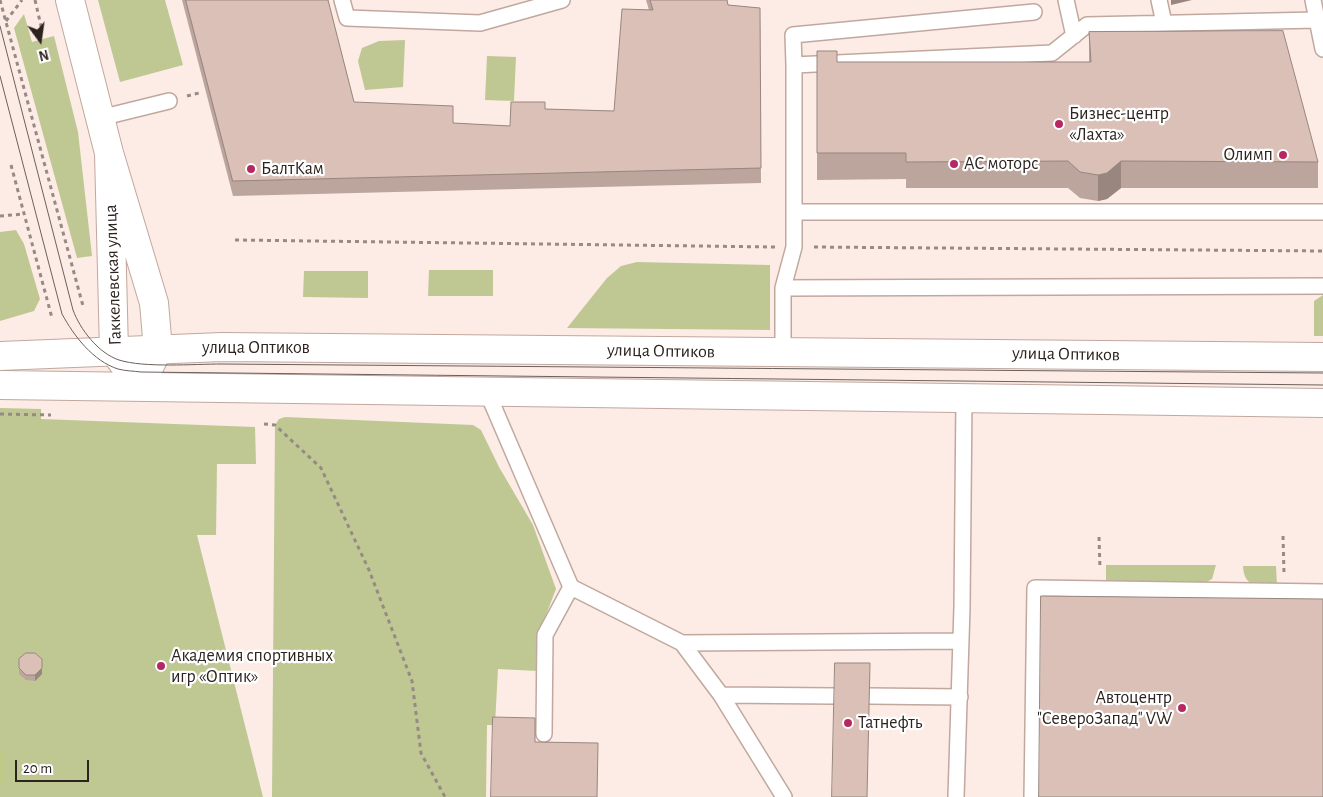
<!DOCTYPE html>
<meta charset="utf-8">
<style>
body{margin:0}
#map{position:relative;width:1323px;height:797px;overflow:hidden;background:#fcece5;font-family:"Alegreya Sans",sans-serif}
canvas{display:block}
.north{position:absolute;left:15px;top:15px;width:50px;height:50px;-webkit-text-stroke:4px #fff;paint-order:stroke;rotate:166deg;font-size:14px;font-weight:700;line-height:20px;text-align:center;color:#2c231f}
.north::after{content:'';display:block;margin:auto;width:18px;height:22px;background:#2c231f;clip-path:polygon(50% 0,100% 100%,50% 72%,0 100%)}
.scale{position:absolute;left:15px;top:760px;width:74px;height:22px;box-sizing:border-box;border:2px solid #2c231f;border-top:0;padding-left:6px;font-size:15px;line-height:18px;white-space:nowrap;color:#2c231f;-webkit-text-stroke:4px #fff;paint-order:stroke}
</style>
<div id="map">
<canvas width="1323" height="797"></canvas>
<div class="north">N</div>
<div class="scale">20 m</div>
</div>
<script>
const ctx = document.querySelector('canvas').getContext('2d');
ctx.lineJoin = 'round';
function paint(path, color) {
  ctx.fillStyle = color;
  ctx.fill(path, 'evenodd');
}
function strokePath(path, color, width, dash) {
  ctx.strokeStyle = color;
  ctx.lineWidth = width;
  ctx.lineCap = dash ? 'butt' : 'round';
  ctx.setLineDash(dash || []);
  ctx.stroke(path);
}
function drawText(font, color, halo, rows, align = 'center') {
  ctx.font = font + ' "Alegreya Sans",sans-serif';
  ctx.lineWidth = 4.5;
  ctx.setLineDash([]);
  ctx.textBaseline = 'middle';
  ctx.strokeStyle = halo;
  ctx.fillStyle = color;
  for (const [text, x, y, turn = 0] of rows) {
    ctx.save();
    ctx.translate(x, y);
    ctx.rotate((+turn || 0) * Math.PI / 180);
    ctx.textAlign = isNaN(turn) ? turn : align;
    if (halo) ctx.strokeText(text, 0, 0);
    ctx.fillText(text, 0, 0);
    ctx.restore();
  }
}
paint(new Path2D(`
 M 98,0 L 165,0 L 183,65 L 120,82 Z
 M 24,14 L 32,42 L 54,36 L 78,132 L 92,256 L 77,258 L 14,28 Z
 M 405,40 L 403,87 L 365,90 L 358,61 L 362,48 L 379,41 Z
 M 487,56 L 516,57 L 514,101 L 485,100 Z
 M 16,230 L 24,244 L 40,299 L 34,311 L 0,321 L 0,232 Z
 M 637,262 L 770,265 L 770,330 L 567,328 L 607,278 L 621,266 Z
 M 429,270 L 493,270 L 493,296 L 428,296 Z
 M 304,271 L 368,271 L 368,298 L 303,297 Z
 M 1323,295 L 1323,336 L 1314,336 L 1314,301 Z
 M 0,408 L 41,409 L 41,419 L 255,427 L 256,464 L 217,464 L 216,535 L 197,535 L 263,797 L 0,797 Z
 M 285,417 L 473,425 L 481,430 L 499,467 L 533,525 L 556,589 L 537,638 L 537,671 L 498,669 L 495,725 L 487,725 L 486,797 L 272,797 L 275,425 L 279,419 Z
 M 1106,565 L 1216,565 L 1212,579 L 1203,584 L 1106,583 Z
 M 1243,566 L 1276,566 L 1277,586 C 1259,587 1244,588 1243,566 Z`), '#bfc893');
paint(new Path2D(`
 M 0,748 C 8,761 8,776 0,789 Z`), '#bfc988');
const service = new Path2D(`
 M 342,0 L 347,18 L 480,23 L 562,0
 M 1066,0 L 1074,36
 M 1159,0 L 1164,23
 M 1313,0 L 1323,49
 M 794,65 L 793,35 L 1034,12
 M 100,118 L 169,101
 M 794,212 L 1323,212
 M 783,288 L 794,247 L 794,65 L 1052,53 L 1087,25 L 1317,20
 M 783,352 L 783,288 L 1323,286
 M 490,391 L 491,401 L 571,587 L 682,643 L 721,695 L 784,797
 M 682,643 L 961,641
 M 721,695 L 834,696
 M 869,696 L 960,697
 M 544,734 L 545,635 L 571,587
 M 956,797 L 962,607 L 964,398
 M 1032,797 L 1035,588 L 1323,592`);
const tertiary = new Path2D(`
 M 70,0 L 109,153 L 154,303 L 158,349 L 140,386 L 114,351 L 109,153`);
const secondary = new Path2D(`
 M 0,356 L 222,347 L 1323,357
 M 0,385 L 1323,403`);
strokePath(service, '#c1a89e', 18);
strokePath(tertiary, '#c1a89e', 30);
strokePath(secondary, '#c1a89e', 30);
strokePath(new Path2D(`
 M 0,0 L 83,306
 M 35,0 L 42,30
 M 6,21 L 22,0
 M 187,96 L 199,93
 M 11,165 L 52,318
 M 0,216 L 24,214
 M 235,240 L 775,247
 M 814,247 L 1323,251
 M 0,414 L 51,415
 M 264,424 L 275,425 L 321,468 L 369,570 L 412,681 L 421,753 L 445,797
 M 1283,536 L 1284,573
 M 1099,537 L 1100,569`), '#978a84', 3, [4, 4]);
strokePath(service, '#fff', 15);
strokePath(tertiary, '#fff', 28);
strokePath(secondary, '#fff', 28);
strokePath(new Path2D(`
 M 0,26 L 73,310 C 80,329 98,353 119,360 C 144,368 194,364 222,364 L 1323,373
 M 0,76 L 62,314 C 74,336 93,361 118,369 C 125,371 134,371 141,372 L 1323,385`), '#6b605b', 1);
paint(new Path2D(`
 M 182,0 L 328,0 L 354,102 L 453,123 L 510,126 L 545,109 L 614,111 L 649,10 L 646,0 L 727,0 L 728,5 L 760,8 L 761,183 L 233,196 Z
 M 1089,32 L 1318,162 L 1318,188 L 1121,188 L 1107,199 L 1098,201 L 1080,198 L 1068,188 L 906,188 L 906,179 L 817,180 L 817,51 L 837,62 L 1089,62 Z
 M 19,659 L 42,659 L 42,674 L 35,681 L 26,680 L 19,674 Z`), '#bba59d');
paint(new Path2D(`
 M 1171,0 L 1192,0 L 1171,5 Z
 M 1121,161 L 1121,188 L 1107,199 L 1098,201 L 1098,175 Z
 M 42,668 L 42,674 L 35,681 L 35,675 Z`), '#99867f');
const building = new Path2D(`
 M 186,0 L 328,0 L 354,102 L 453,106 L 453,123 L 510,126 L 511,102 L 545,102 L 545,109 L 614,111 L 622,9 L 653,10 L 650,0 L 727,0 L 728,5 L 760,8 L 761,168 L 233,181 Z
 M 1283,31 L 1318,162 L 1121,161 L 1107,173 L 1098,175 L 1080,172 L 1068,161 L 906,162 L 906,153 L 817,153 L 817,51 L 837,51 L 837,62 L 1091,62 L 1089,32 Z
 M 1041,596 L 1323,599 L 1323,797 L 1039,797 Z
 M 26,653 L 35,653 L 42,659 L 42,668 L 35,675 L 26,675 L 19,668 L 19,659 Z
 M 835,663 L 870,663 L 867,797 L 832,797 Z
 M 493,717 L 535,718 L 535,742 L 598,743 L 597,797 L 491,797 Z`);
paint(building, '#dac0b6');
strokePath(building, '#99867f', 1);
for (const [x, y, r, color] of [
 [1059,124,5,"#b52962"],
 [1283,155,5,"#b52962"],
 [954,164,5,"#b52962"],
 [251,169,5,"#b52962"],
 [161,666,5,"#b52962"],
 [1182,708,5,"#b52962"],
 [848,723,5,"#b52962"]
]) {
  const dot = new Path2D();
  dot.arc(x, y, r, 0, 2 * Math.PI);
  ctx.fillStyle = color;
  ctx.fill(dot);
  strokePath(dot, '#fff', 2);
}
drawText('18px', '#2c231f', '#fff', [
 ["Бизнес-центр",1069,114],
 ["«Лахта»",1069,135],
 ["Олимп",1273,155,"right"],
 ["АС моторс",964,164],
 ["БалтКам",261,169],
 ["Академия спортивных",171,656],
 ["игр «Оптик»",171,677],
 ["Автоцентр",1172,698,"right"],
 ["\"СевероЗапад\" VW",1172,719,"right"],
 ["Татнефть",858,723]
], 'left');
drawText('18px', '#2c231f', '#fff', [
 ["Гаккелевская улица",113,275,-92],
 ["улица Оптиков",256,348],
 ["улица Оптиков",661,351,1],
 ["улица Оптиков",1066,354,1]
]);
</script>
